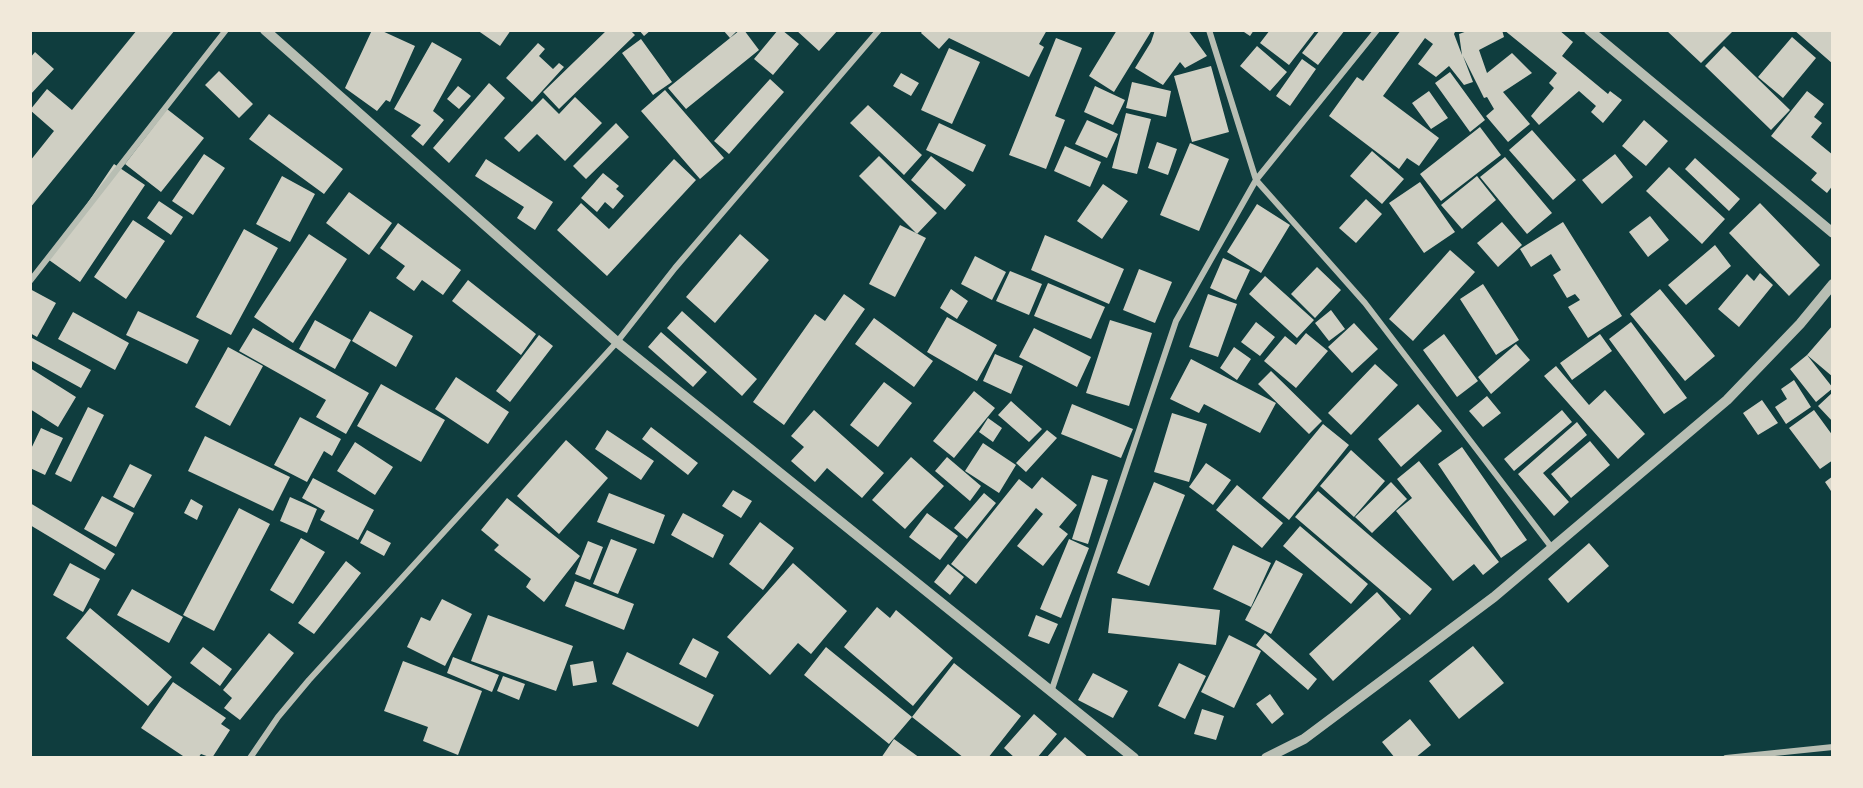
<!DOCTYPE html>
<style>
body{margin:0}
#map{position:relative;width:1863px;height:788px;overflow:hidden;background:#0f3d3e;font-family:"Nunito Sans",sans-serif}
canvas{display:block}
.frame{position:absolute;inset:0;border:32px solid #f1e9da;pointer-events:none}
</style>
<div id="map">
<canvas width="1863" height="788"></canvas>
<div class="frame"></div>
</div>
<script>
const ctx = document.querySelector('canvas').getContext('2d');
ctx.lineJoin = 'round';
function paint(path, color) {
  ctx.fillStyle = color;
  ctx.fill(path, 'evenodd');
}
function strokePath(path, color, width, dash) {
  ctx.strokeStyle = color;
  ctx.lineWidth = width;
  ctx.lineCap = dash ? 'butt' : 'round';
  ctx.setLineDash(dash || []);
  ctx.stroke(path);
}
paint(new Path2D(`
 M 137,30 L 175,30 L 30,208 L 30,161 L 54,131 L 30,110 L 47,89 L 72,110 Z
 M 372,30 L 380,30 L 415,46 L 390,102 L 386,100 L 377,111 L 345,88 Z
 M 477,30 L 511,30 L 500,46 Z
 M 607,30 L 630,30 L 635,35 L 559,109 L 543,92 Z
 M 639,30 L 651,30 L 644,36 Z
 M 723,30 L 738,30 L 730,38 Z
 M 740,30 L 744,30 L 759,50 L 686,109 L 668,88 Z
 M 778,30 L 782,30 L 799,44 L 773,75 L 754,59 Z
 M 796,30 L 838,30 L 819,51 Z
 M 923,30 L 1047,30 L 1039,44 L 1044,47 L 1029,77 L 949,38 L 939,49 L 921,33 Z
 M 1117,30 L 1152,30 L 1114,92 L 1089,76 Z
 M 1155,30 L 1188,30 L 1207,56 L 1185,68 L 1180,62 L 1163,85 L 1135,68 L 1151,42 Z
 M 1241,30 L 1254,30 L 1250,36 Z
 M 1270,30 L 1316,30 L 1289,65 L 1260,43 Z
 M 1320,30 L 1345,30 L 1318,65 L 1302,53 Z
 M 1401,30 L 1456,30 L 1454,34 L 1462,55 L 1459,34 L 1470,30 L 1502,30 L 1504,37 L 1479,50 L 1487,73 L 1512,53 L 1532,73 L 1503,92 L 1530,124 L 1508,142 L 1486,116 L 1494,109 L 1487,97 L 1484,98 L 1463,56 L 1473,82 L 1464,85 L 1449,66 L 1436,77 L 1418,64 L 1433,44 L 1425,38 L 1383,96 L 1439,138 L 1419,166 L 1407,158 L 1399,169 L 1329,116 L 1357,77 L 1363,81 Z
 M 1504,30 L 1559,30 L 1573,42 L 1562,56 L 1608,94 L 1610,91 L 1622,100 L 1603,123 L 1591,112 L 1596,106 L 1579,91 L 1539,125 L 1531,116 L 1554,88 L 1549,83 L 1557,73 Z
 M 1666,30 L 1734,30 L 1701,63 Z
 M 1794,30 L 1833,30 L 1833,64 Z
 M 1792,37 L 1816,58 L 1783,98 L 1758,77 Z
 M 1056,38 L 1082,48 L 1055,116 L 1065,120 L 1046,169 L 1009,155 Z
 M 641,39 L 672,82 L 653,95 L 622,53 Z
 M 432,42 L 462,59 L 433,111 L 444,120 L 423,146 L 411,136 L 421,125 L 394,109 Z
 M 538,43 L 545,49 L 539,56 L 553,69 L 559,63 L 564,67 L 532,102 L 506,78 Z
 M 1257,46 L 1287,72 L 1270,91 L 1240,66 Z
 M 1724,46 L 1790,110 L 1771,130 L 1705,66 Z
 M 949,48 L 980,62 L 952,124 L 921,110 Z
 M 35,52 L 54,69 L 30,95 L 30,58 Z
 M 1302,59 L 1316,69 L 1290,106 L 1276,96 Z
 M 1211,66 L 1229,132 L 1192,142 L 1174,76 Z
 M 219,71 L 253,104 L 239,118 L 205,85 Z
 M 1450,72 L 1485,120 L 1470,132 L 1435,83 Z
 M 901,73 L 919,83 L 911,96 L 893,86 Z
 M 770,79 L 784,92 L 729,154 L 714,141 Z
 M 1132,82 L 1171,91 L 1166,117 L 1126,108 Z
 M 489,83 L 505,98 L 449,163 L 433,148 Z
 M 458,86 L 471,96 L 459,109 L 447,99 Z
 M 1095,86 L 1125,100 L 1113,125 L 1084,112 Z
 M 665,90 L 724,158 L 700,179 L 641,111 Z
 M 1429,91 L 1448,118 L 1431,129 L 1412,103 Z
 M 1807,91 L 1824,104 L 1814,117 L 1822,123 L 1811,137 L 1833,155 L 1833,185 L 1827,193 L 1811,180 L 1817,173 L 1771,136 Z
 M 575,97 L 602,123 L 565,161 L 537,134 L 519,152 L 504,138 L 543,98 L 559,114 Z
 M 868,105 L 922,155 L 904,175 L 850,123 Z
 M 167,109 L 204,138 L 161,192 L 125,164 Z
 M 1126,113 L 1151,119 L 1137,174 L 1112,168 Z
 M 269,114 L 343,169 L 324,194 L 249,139 Z
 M 1087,120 L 1118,134 L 1107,158 L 1075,144 Z
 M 1644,120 L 1668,141 L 1646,166 L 1622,146 Z
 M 616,123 L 629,137 L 586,179 L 573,166 Z
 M 939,123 L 986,145 L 973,172 L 926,150 Z
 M 1480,127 L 1501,155 L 1441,201 L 1420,174 Z
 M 1532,130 L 1576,180 L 1553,200 L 1509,150 Z
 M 1157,142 L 1177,149 L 1168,175 L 1148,168 Z
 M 1190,143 L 1229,159 L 1199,231 L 1160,215 Z
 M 1065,146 L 1101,162 L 1090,187 L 1054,171 Z
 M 1372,151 L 1404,179 L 1382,204 L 1350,176 Z
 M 204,154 L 225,168 L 193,215 L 172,201 Z
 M 1615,154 L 1633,177 L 1602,204 L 1582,180 Z
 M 879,156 L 937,213 L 917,234 L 859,176 Z
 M 931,156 L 966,185 L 945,210 L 911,180 Z
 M 1505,157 L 1552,213 L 1527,234 L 1480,177 Z
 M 1695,158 L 1740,199 L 1729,211 L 1685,169 Z
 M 486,159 L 553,202 L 535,230 L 517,218 L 524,207 L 475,176 Z
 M 674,159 L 696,180 L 607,276 L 557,230 L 581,203 L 609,229 Z
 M 114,164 L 145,185 L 80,282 L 49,260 Z
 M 1669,167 L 1725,219 L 1702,244 L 1646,191 Z
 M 603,173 L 619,186 L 616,189 L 624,196 L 613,209 L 605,202 L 597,212 L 581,198 Z
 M 282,176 L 315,194 L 290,242 L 256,224 Z
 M 1477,176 L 1496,200 L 1462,229 L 1441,205 Z
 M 1420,182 L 1455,232 L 1424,253 L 1389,203 Z
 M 1103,184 L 1128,201 L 1102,239 L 1077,221 Z
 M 349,192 L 392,223 L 369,255 L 326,223 Z
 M 1366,199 L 1382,214 L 1356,243 L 1339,228 Z
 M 159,201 L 183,217 L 171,235 L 147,218 Z
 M 1760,203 L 1820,265 L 1789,296 L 1729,233 Z
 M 1257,204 L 1290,225 L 1261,273 L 1227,252 Z
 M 1650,216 L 1669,240 L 1648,257 L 1629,232 Z
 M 133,220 L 165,241 L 126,299 L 94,277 Z
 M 1502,222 L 1522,245 L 1498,267 L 1477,243 Z
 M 1563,222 L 1622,316 L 1588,338 L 1568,307 L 1580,300 L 1575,294 L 1567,298 L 1553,275 L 1561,270 L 1551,254 L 1531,267 L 1520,249 Z
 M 398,223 L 461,270 L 443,295 L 422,280 L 414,291 L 396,278 L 405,266 L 380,248 Z
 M 900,225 L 926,238 L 895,297 L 869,284 Z
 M 244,229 L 278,248 L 231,335 L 196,317 Z
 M 309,234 L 347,259 L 293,343 L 254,317 Z
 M 740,234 L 769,260 L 715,323 L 686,297 Z
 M 1045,235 L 1124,269 L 1109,304 L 1031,270 Z
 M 1715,245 L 1731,266 L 1686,305 L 1668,285 Z
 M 1450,250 L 1475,272 L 1413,341 L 1389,319 Z
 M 975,256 L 1006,272 L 992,300 L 961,284 Z
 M 1223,258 L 1250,270 L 1236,300 L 1210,288 Z
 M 1317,267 L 1341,290 L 1315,318 L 1291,294 Z
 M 1139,269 L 1172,282 L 1155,323 L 1123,310 Z
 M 1010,271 L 1042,284 L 1029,315 L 996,301 Z
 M 1760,273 L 1773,285 L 1739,327 L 1718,309 L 1747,274 L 1754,281 Z
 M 1265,276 L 1314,320 L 1297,338 L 1249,294 Z
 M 468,280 L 536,334 L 521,355 L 452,301 Z
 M 1048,283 L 1105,307 L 1091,339 L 1034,316 Z
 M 1483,284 L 1519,340 L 1496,355 L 1460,299 Z
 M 30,289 L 56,303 L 37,337 L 30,333 Z
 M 951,289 L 968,301 L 957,319 L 940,308 Z
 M 1660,289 L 1715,356 L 1685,381 L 1630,314 Z
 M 844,294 L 865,309 L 784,425 L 753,402 L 815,314 L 825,321 Z
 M 1208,294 L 1237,304 L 1218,357 L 1189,347 Z
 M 1331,310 L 1345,329 L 1329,341 L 1315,323 Z
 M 138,311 L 199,340 L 187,364 L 126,335 Z
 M 370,311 L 413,336 L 396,367 L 352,341 Z
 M 682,311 L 757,379 L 742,396 L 667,328 Z
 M 73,312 L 129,343 L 115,370 L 58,339 Z
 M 947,317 L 997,345 L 977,381 L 927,352 Z
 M 874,318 L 933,361 L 914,387 L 855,344 Z
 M 315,320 L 351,340 L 335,369 L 299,349 Z
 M 1110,320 L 1152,333 L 1129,406 L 1086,393 Z
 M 1256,322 L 1275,337 L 1260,356 L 1241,342 Z
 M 1631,322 L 1687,398 L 1664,414 L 1609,339 Z
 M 1354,323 L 1378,349 L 1352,373 L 1328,347 Z
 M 1833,325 L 1833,377 L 1807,355 Z
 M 253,328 L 369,393 L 346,434 L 316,417 L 326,400 L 239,351 Z
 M 1034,328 L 1091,357 L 1077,387 L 1019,357 Z
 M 661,332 L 707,372 L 693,387 L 648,347 Z
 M 1306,333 L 1328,351 L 1296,388 L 1264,361 L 1285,336 L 1296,345 Z
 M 1444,334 L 1478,381 L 1457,397 L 1423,350 Z
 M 1600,334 L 1612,351 L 1572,380 L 1560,363 Z
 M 539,335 L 553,346 L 510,402 L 496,391 Z
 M 32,338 L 91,370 L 81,388 L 30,360 Z
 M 1516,344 L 1530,360 L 1491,394 L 1478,377 Z
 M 228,347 L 263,366 L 230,426 L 195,407 Z
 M 1234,347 L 1251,359 L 1237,380 L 1220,368 Z
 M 995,354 L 1023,366 L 1011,394 L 983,381 Z
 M 1807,355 L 1833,388 L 1816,402 L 1790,369 Z
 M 1191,359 L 1276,403 L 1260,433 L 1204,404 L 1199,413 L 1170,399 Z
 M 1375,364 L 1398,385 L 1351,435 L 1328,413 Z
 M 1556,366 L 1589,405 L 1605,390 L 1645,434 L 1618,459 L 1544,376 Z
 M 30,368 L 76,397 L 58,427 L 30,409 Z
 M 1271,371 L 1322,421 L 1309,434 L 1258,384 Z
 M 456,377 L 509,412 L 488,444 L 435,409 Z
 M 1794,380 L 1811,407 L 1786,424 L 1775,407 L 1787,399 L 1781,389 Z
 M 884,382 L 912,403 L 878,447 L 850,425 Z
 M 381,384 L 445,420 L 421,462 L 357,426 Z
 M 974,391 L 995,408 L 954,458 L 933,441 Z
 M 1833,392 L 1833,422 L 1818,406 Z
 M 1487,396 L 1501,413 L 1483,427 L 1469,411 Z
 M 1762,400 L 1778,423 L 1758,435 L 1743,413 Z
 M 1011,401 L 1042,429 L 1029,442 L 998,415 Z
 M 1072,404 L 1133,429 L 1121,458 L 1061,434 Z
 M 1418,404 L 1442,431 L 1401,467 L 1378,439 Z
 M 88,407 L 104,415 L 71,482 L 55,474 Z
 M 814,410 L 884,473 L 862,498 L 827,468 L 815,482 L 791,461 L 804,447 L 791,436 Z
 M 1562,410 L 1572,422 L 1514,471 L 1504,459 Z
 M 1814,410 L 1833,436 L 1833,460 L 1820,469 L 1789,428 Z
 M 1172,413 L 1207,424 L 1189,482 L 1154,472 Z
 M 300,417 L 341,439 L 332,456 L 324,451 L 307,482 L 274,465 Z
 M 988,418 L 1002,428 L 993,442 L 979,432 Z
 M 1577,422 L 1587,435 L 1543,473 L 1569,502 L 1554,516 L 1518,474 Z
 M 1323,424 L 1349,445 L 1289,520 L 1262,498 Z
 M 651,427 L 698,463 L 688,475 L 642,439 Z
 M 41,428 L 63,438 L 45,475 L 30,468 L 30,451 Z
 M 607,430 L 654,461 L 641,480 L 595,449 Z
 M 1047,430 L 1057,438 L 1026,472 L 1016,463 Z
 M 205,436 L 290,477 L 273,511 L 188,471 Z
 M 566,440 L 608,478 L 559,534 L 517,496 Z
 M 1590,441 L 1610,465 L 1571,498 L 1551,474 Z
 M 355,442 L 393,467 L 375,495 L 337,471 Z
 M 983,443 L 1016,465 L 999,493 L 965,471 Z
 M 1462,447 L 1527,540 L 1501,558 L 1438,464 Z
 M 1351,450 L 1385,481 L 1354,517 L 1320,486 Z
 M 911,457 L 944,486 L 905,529 L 872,500 Z
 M 947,457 L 981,486 L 970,501 L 935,471 Z
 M 1419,461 L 1499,562 L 1483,575 L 1474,564 L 1453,581 L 1396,511 L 1412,498 L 1397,479 Z
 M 1206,463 L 1231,480 L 1213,505 L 1189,487 Z
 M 130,464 L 152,475 L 134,508 L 113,497 Z
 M 1092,475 L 1108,480 L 1088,544 L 1072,539 Z
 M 1833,476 L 1833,494 L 1825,482 Z
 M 1042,477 L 1077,505 L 1059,527 L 1068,534 L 1043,566 L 1017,546 L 1043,514 L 1036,508 L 976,584 L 951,564 L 1019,479 L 1032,489 Z
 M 313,478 L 374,510 L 358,540 L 320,520 L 325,511 L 302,498 Z
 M 1154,482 L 1185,495 L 1149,586 L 1117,573 Z
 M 1391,482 L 1407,499 L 1372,533 L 1355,517 Z
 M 1237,485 L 1283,523 L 1262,548 L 1216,510 Z
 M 733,490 L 752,501 L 741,518 L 722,506 Z
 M 1318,491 L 1432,589 L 1410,615 L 1295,517 Z
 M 609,493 L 665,515 L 654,544 L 597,522 Z
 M 984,493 L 996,503 L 967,539 L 954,528 Z
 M 102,496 L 134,513 L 116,547 L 84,529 Z
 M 290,497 L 317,509 L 307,533 L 280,521 Z
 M 507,498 L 580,556 L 544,602 L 526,587 L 531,579 L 494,550 L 499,545 L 481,530 Z
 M 191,499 L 203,506 L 197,520 L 184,513 Z
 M 30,503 L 115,554 L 105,570 L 30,525 Z
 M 239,508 L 270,524 L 214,631 L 183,615 Z
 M 683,513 L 724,535 L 713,558 L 671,535 Z
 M 927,513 L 958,536 L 940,560 L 909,537 Z
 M 760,522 L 794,548 L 763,590 L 729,564 Z
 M 1300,526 L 1368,584 L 1351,604 L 1283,546 Z
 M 367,530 L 391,543 L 384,556 L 360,543 Z
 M 301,538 L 325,552 L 293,604 L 270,590 Z
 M 611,539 L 637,549 L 618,594 L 593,584 Z
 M 1069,539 L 1089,548 L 1061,618 L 1040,609 Z
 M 588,541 L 603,547 L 590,580 L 575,574 Z
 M 1589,543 L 1609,566 L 1568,603 L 1548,579 Z
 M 1233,545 L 1271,563 L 1251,607 L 1213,589 Z
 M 1276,560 L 1303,574 L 1271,634 L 1245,620 Z
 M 346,561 L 361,573 L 314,634 L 298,623 Z
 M 70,563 L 100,579 L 83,612 L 53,595 Z
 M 793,563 L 847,611 L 811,654 L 798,643 L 770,675 L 727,637 Z
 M 948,564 L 964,577 L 950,595 L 934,582 Z
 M 575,581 L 634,604 L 624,630 L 565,606 Z
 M 132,589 L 183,617 L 169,643 L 117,615 Z
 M 1377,592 L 1401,619 L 1333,681 L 1309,654 Z
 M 1112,598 L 1220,610 L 1216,645 L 1108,633 Z
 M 442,599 L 472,614 L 445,666 L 407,647 L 421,617 L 430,621 Z
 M 877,607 L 890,618 L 896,610 L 953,658 L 913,706 L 844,647 Z
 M 90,608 L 172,677 L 148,706 L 66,638 Z
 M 488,615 L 573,646 L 556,691 L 471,661 Z
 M 1036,615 L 1058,624 L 1049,644 L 1028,636 Z
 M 269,633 L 294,653 L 240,720 L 224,708 L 232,698 L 223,690 Z
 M 1265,633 L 1317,679 L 1308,690 L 1256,645 Z
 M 1229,635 L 1261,651 L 1234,708 L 1201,692 Z
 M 693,638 L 719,652 L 706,678 L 679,664 Z
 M 1473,646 L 1504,683 L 1459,719 L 1429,681 Z
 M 203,647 L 232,669 L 220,686 L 190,663 Z
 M 826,647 L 912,717 L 889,744 L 804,675 Z
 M 627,652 L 714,695 L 698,727 L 612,684 Z
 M 453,657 L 499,675 L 492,692 L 447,673 Z
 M 403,661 L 482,691 L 458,755 L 423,741 L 428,727 L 384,711 Z
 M 593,661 L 597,682 L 573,686 L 570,665 Z
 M 954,663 L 1021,716 L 988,758 L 964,758 L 912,717 Z
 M 1179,663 L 1206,676 L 1185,719 L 1158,706 Z
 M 1093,673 L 1128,691 L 1113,718 L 1078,700 Z
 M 503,676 L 525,684 L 519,700 L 497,691 Z
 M 173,682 L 226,718 L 221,724 L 230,730 L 212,758 L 201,754 L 198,758 L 186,758 L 141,728 Z
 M 1270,694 L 1284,714 L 1272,724 L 1256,704 Z
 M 1202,709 L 1224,716 L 1216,740 L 1194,734 Z
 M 1034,714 L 1057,734 L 1037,758 L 1015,758 L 1004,748 Z
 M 1410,719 L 1431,745 L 1415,758 L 1395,758 L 1382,742 Z
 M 1065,737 L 1089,758 L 1046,758 Z
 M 894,739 L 920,758 L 881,758 Z`), '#cfcfc3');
strokePath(new Path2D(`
 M 1209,30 L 1256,180 L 1365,303 L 1552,548
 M 30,281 L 226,30
 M 1051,692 L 1176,321 L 1256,180 L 1377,30
 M 250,758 L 278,717 L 309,680 L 617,342 L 675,268 L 879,30
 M 1726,758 L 1833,747`), '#b8beb3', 6);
strokePath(new Path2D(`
 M 265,30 L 617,342 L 1134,758
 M 1589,30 L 1833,233
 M 1266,758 L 1304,739 L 1494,597 L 1727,400 L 1800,324 L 1833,284`), '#b8beb3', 10);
</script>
